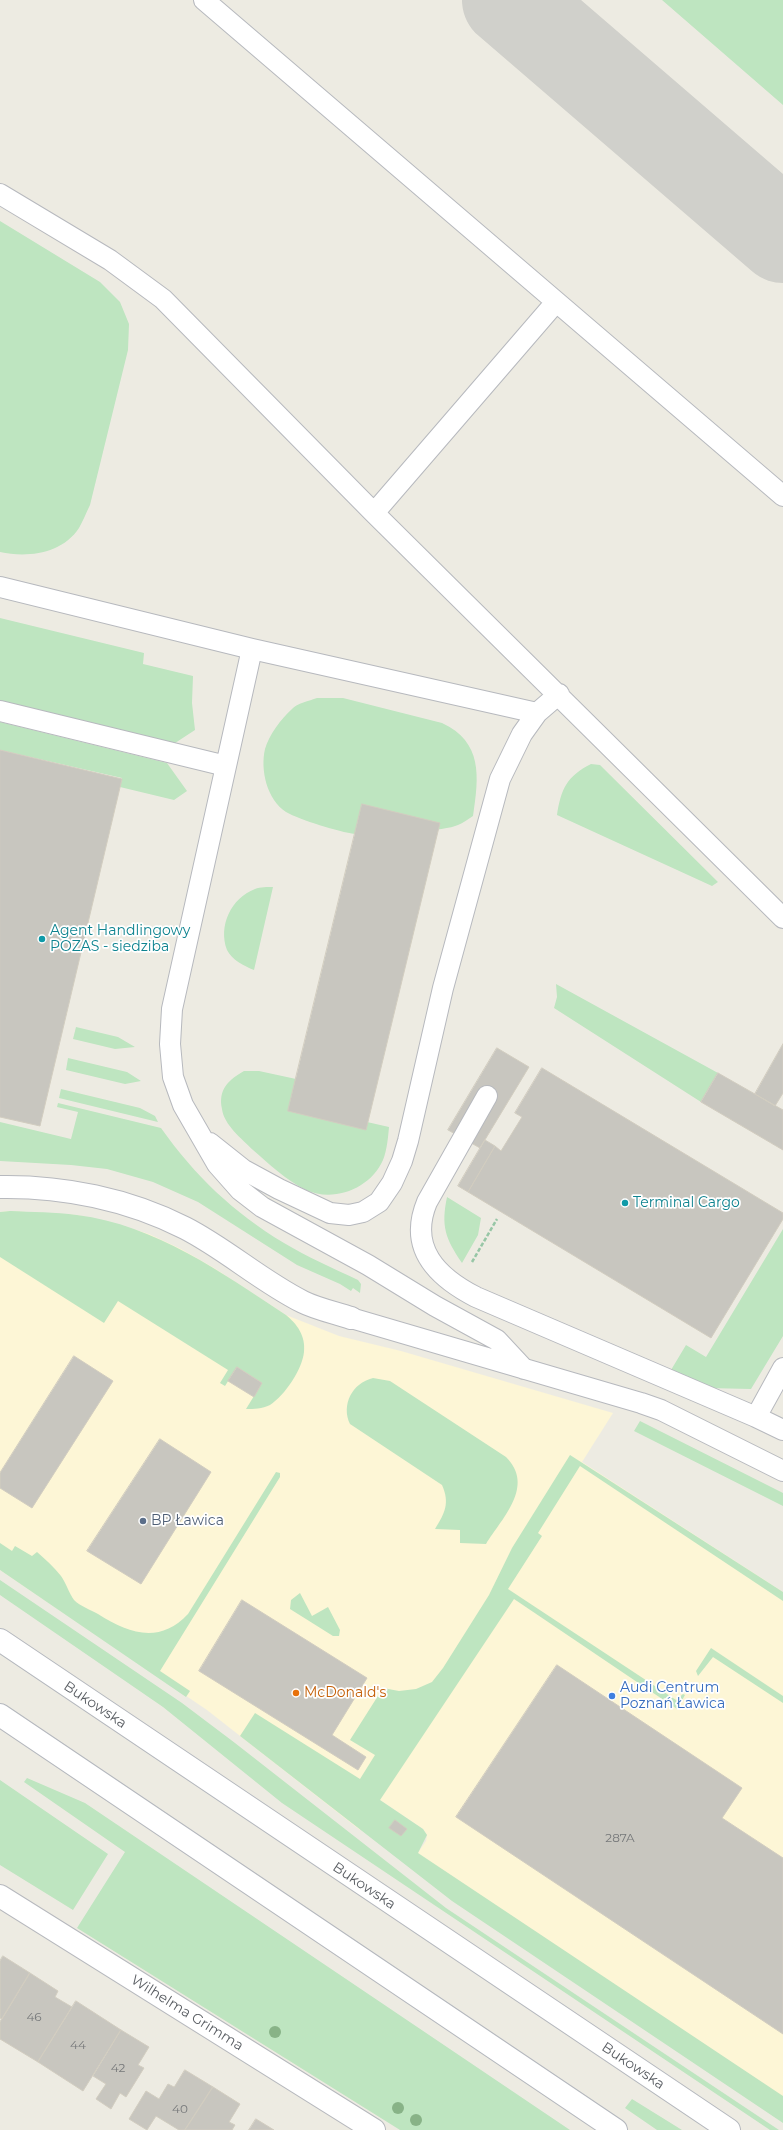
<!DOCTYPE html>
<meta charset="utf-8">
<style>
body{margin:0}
canvas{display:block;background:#edebe2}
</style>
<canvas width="783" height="2130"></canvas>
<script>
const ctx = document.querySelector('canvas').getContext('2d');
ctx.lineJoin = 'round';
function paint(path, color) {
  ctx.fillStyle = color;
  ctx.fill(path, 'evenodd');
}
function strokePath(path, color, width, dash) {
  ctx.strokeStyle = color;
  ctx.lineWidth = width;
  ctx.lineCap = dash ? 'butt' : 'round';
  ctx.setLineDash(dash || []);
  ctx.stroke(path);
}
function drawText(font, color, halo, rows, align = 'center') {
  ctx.font = font + ' Montserrat,sans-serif';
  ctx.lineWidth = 3.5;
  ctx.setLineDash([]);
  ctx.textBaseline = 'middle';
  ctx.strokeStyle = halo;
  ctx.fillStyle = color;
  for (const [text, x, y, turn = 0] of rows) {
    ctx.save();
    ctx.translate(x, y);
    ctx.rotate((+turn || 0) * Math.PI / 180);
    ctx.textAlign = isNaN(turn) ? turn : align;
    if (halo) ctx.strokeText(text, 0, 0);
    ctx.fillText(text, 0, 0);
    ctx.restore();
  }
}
paint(new Path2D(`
 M 10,1211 L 77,1215 L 113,1223 L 149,1234 L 181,1249 L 214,1268 L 286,1315 L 339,1336 L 401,1351 L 613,1413 L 582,1462 L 783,1592 L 783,2110 L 415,1857 L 426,1841 L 427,1835 L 423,1829 L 380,1800 L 360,1830 L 207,1710 L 0,1570 L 0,1212 Z`), '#fdf6d6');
paint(new Path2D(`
 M 662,0 L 783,0 L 783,105 Z
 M 0,221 L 100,282 L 120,302 L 129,324 L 128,350 L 90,505 C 86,513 83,521 79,528 C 62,554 27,558 0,552 Z
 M 0,618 L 144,653 L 143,664 L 193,676 L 192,703 L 195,730 L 172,745 L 0,702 Z
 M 317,698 L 343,698 L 442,723 C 483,742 479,777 473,816 C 468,819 463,823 458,825 C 443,832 374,835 355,834 C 339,832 300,820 286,812 C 267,800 260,770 265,749 C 269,735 281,719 292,709 C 297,703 309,701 317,698 Z
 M 0,722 L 167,763 L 187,791 L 174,800 L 120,787 L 122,778 L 0,750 Z
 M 591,764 L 600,765 L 718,882 L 712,886 L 557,815 C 561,789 567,776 591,764 Z
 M 273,887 L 254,970 C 244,966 232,960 227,950 C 218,926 231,898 255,889 C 260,887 268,887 273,887 Z
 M 556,984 L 718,1073 L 701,1102 L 554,1008 L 557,997 Z
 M 76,1027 L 118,1037 L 135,1047 L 115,1049 L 73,1039 Z
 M 68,1058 L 127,1072 L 141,1081 L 125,1084 L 66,1070 Z
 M 244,1071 L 259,1071 L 296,1079 L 367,1122 L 389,1127 C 388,1138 387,1150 383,1160 C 371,1188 334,1203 306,1190 C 286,1180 269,1164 253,1150 C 242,1139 224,1125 222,1109 C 218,1090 228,1080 244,1071 Z
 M 61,1089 L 140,1108 L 155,1116 L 158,1122 L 59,1098 Z
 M 58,1103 L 161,1128 C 195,1176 233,1212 284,1243 C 307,1257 333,1268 358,1280 L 361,1284 L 360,1293 L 353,1288 L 351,1291 L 340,1284 L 297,1265 L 198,1202 L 153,1182 L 107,1169 L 71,1165 L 0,1161 L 0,1122 L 71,1139 L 78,1112 L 57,1107 Z
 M 447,1197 L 481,1218 L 478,1235 L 462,1263 C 445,1238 441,1226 447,1197 Z
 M 10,1211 C 32,1212 55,1212 77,1215 C 156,1225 222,1273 286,1315 C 297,1324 306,1336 304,1352 C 302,1370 285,1395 270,1405 C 262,1409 254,1409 246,1409 L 262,1383 L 237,1367 L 225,1386 L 220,1383 L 228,1370 L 118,1301 L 104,1323 L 0,1257 L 0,1212 Z
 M 783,1229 L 783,1336 L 751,1389 L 707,1388 L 671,1370 L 686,1345 L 706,1357 Z
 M 373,1378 L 390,1381 L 506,1457 C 535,1486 503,1517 486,1544 L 460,1543 L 460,1530 L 435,1529 C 445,1513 450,1503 442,1485 L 350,1424 C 341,1405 352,1383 373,1378 Z
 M 640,1421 L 783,1493 L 783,1506 L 634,1431 Z
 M 570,1455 L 783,1592 L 783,1601 L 580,1466 L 538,1533 L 542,1536 L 508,1589 L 676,1700 L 683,1694 L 685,1695 L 677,1709 L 514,1599 L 380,1800 L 423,1829 L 427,1835 L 418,1853 L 783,2096 L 783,2123 L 452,1901 L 240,1736 L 255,1713 L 360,1779 L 375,1755 L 350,1740 L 383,1688 L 399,1691 L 416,1689 L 432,1682 L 443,1668 L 489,1595 L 512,1548 Z
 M 276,1472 L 280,1473 L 280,1477 L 160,1671 L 190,1691 L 186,1697 L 0,1570 L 0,1543 L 12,1551 L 15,1546 L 32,1556 L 37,1552 C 45,1559 54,1567 61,1576 C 66,1583 69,1593 74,1600 C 80,1606 91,1610 98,1614 C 129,1634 160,1644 188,1614 Z
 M 0,1580 L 182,1703 L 235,1743 L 446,1908 L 779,2130 L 770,2130 L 282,1803 L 163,1707 L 0,1595 Z
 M 300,1593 L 312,1616 L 328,1607 L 340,1630 L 339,1636 L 333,1636 L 290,1609 L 291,1600 Z
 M 711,1648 L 783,1696 L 783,1703 L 713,1657 L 698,1676 L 696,1671 Z
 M 27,1778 L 85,1803 L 570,2130 L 400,2130 L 77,1928 L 125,1852 L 24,1782 Z
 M 0,1780 L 108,1854 L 73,1910 L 0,1865 Z
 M 632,2099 L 682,2130 L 657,2130 L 625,2108 Z`), '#bee5c0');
strokePath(new Path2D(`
 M 509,0 L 783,236`), '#d0d0cb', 94);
const building = new Path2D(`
 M 0,750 L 122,779 L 40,1126 L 0,1117 Z
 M 362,804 L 440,823 L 366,1130 L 288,1111 Z
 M 783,1044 L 783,1093 L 775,1106 L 755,1094 Z
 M 497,1048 L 529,1067 L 480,1148 L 448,1130 Z
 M 542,1068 L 783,1213 L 783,1219 L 711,1338 L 468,1192 L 495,1146 L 501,1151 L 522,1117 L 515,1113 Z
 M 718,1073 L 783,1110 L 783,1150 L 701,1102 Z
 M 485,1140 L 495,1146 L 468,1192 L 458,1186 Z
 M 74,1356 L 113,1381 L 32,1508 L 0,1488 L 0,1473 Z
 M 237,1367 L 262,1383 L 254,1397 L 228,1381 Z
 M 160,1439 L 211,1472 L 141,1584 L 87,1551 Z
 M 242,1600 L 367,1678 L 332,1735 L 366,1757 L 358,1770 L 199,1671 Z
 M 557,1665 L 742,1788 L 722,1818 L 783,1858 L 783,2034 L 456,1817 Z
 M 395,1820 L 407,1829 L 401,1836 L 389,1828 Z
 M 3,1956 L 30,1973 L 2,2019 L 0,2018 L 0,1961 Z
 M 30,1973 L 58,1991 L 55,1997 L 72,2007 L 38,2062 L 0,2039 L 0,2022 Z
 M 76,2001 L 121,2030 L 83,2091 L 38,2062 Z
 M 121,2030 L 149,2047 L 138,2065 L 144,2068 L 126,2097 L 120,2093 L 111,2109 L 96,2099 L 106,2084 L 93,2076 Z
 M 185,2070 L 213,2087 L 185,2130 L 179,2130 L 156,2116 L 147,2130 L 129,2119 L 146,2091 L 159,2099 L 168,2084 L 174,2087 Z
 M 213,2087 L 240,2104 L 229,2122 L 235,2125 L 232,2130 L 185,2130 Z
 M 256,2119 L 274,2130 L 249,2130 Z`);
paint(building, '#c8c6bf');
strokePath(building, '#d2cdc0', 1);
const service = new Path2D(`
 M 204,0 L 783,496
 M 0,194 L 110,260 L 163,299 L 374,513 L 783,918
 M 374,513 L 556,302
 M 0,587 L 252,649 L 537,713
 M 252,649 L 172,1009 L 170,1044 L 173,1077 L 183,1105 L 217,1164 L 240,1190 L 262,1207 L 368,1265 L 435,1306 L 497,1340 L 524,1369
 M 0,711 L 226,766
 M 487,1096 L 427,1202 C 408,1248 437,1277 476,1297 L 756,1417 L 783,1430
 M 210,1143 L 244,1170 L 279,1189 L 330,1213 L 349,1215 L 363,1212 L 379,1202 L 392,1183 L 402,1161 L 408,1141 L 443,988 L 500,779 L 522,734 L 537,713 L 559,694
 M 351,1318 L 641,1403 L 661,1410 L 783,1471
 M 756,1417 L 783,1368`);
const minor = new Path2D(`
 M 0,1187 C 63,1186 128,1199 185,1228 C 226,1249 261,1281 303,1302 C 317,1309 336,1313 351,1318
 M 0,1896 L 374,2130`);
const secondary = new Path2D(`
 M 0,1640 L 729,2130
 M 0,1715 L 616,2130`);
strokePath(service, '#b7b9be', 22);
strokePath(minor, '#b7b9be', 24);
strokePath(secondary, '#b5b8be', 24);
strokePath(new Path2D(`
 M 472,1262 L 497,1219`), '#97c6a6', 2.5, [4, 2]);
strokePath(service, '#fff', 20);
strokePath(minor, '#fff', 22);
strokePath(secondary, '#fff', 22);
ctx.fillStyle = '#88b387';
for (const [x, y] of [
 [275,2032],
 [398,2108],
 [416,2120]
]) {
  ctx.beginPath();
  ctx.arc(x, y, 6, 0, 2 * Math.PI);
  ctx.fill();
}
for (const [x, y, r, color] of [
 [42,939,4,"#0f9aa8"],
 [625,1203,4,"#0f9aa8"],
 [143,1521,4,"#5c6f8a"],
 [296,1693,4,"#e8710a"],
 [612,1696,4,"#3f7fe0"]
]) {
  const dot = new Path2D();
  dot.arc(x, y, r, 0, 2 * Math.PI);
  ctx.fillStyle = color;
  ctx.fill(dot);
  strokePath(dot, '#fff', 1.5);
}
drawText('12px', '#76787a', null, [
 ["287A",620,1838],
 ["46",34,2017],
 ["44",78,2045],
 ["42",118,2068],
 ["40",180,2109]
]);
drawText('14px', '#0d838f', '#fff', [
 ["Agent Handlingowy",50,931],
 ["POZAS - siedziba",50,947],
 ["Terminal Cargo",633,1203]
], 'left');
drawText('14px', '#4e5e75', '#fff', [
 ["BP Ławica",151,1521]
], 'left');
drawText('14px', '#366cbe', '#fff', [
 ["Audi Centrum",620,1688],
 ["Poznań Ławica",620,1704]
], 'left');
drawText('14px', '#c56008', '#fff', [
 ["McDonald's",304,1693]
], 'left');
drawText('14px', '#5a5e63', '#fff', [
 ["Bukowska",95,1705,34],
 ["Bukowska",364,1886,34],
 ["Wilhelma Grimma",187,2013,32],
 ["Bukowska",633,2066,34]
]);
</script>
